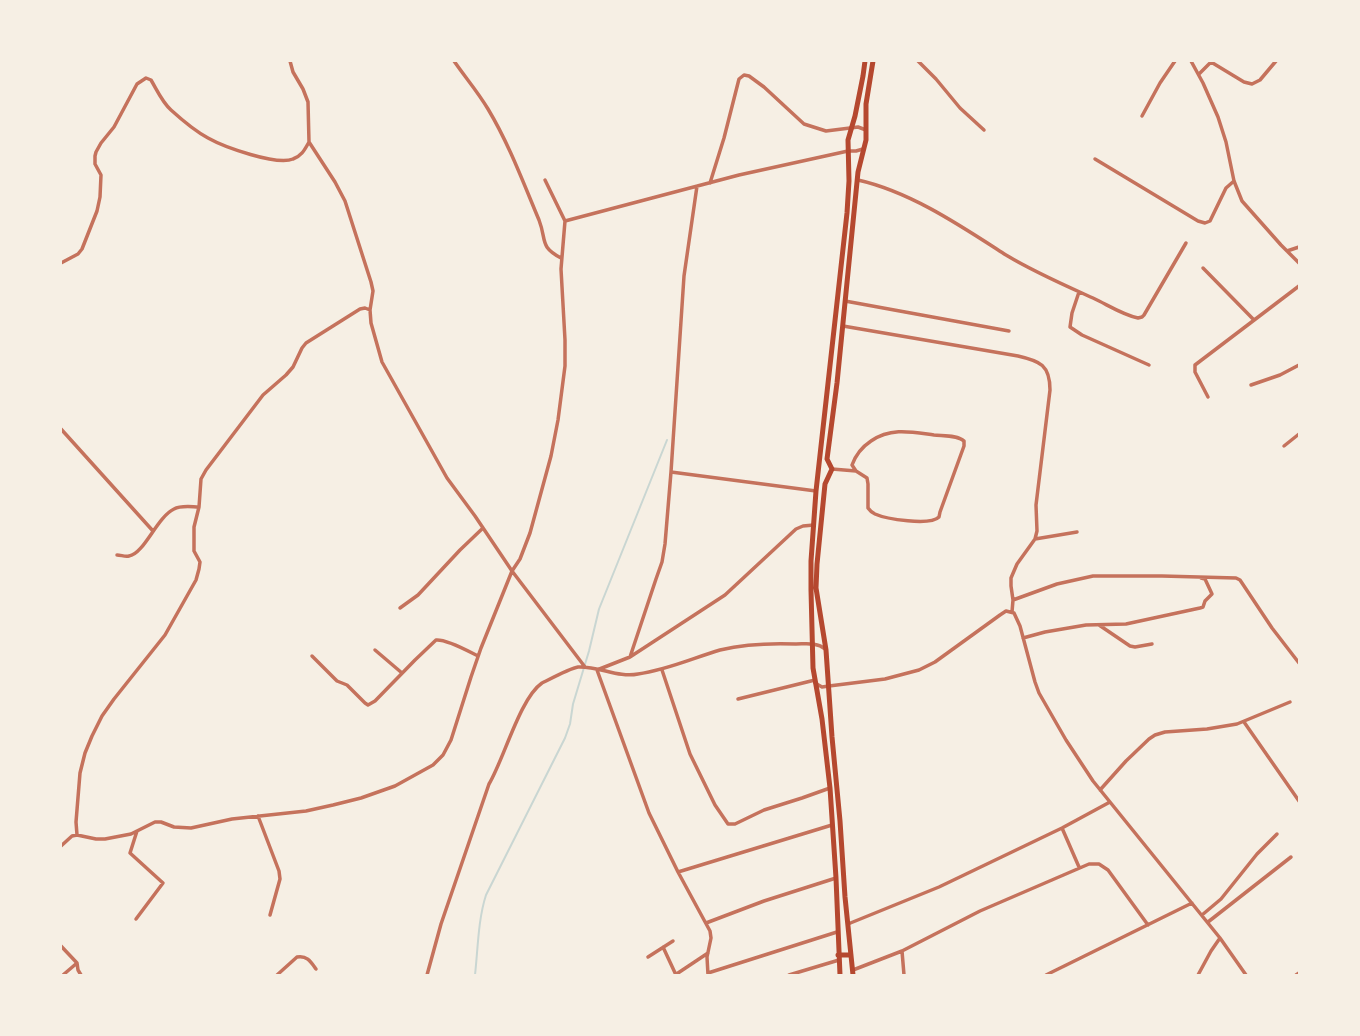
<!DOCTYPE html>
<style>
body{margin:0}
#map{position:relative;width:1360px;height:1036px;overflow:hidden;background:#f6efe4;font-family:"Titillium Web",sans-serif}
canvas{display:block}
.frame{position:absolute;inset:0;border:62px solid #f6efe4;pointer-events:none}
</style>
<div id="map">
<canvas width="1360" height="1036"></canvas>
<div class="frame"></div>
</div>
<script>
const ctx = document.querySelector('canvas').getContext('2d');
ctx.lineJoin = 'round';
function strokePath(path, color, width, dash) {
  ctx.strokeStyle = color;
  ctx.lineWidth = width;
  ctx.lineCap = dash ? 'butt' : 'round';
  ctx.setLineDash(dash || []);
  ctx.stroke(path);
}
strokePath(new Path2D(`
 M 475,975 C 478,948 478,920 486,895 L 565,738 L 570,724 L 573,704 L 589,651 L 599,609 L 667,440`), '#c9d6d2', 2);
strokePath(new Path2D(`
 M 290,61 L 293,72 L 303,89 L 308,102 L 309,142 L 335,182 L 345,201 L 371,282 L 373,291 L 370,310 L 371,323 L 382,362 L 447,478 L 475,516 L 512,571 L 585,667
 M 454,61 C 465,77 478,92 488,109 C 509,144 523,182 539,220 C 547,241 539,246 561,258
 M 918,61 L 936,79 L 960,108 L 984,130
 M 1191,61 L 1203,83 L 1218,117 L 1226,142 L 1234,181 L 1242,201 L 1281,245 L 1299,263
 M 1211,62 L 1244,82 L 1252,84 L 1260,80 L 1276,61
 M 1199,74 L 1212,61
 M 1142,116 L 1160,83 L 1175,61
 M 1095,159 L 1198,221 L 1205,223 L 1210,221 L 1226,188 L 1234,181
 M 858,180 C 911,192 961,226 1006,255 C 1034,272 1064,285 1093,298 C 1108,305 1123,315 1138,318 L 1142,317 L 1144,315 L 1186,243
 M 710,183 L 724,138 L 739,79 L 744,75 L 749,76 L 764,87 L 804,124 L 826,131 L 858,127 L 866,130
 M 565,221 L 739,175 L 848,151 L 856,151 L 863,149
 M 1287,251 L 1299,247
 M 61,263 L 78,254 L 82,249 L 97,211 L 100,197 L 101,175 L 95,164 L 95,156 L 96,152 L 101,143 L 114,127 L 137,84 L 146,78 L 151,80 C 157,90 162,102 171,110 C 182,120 195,131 208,138 C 224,147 277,166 293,159 C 302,156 305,149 309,142
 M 1203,268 L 1254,320
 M 1079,292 L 1072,313 L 1070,327 L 1082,335 L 1149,365
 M 845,301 L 1009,331
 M 843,326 L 1018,356 C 1040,361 1050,365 1050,390 L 1036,505 L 1037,531 L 1035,539 L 1017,564 L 1011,578 L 1011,586 L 1013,600 L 1012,612
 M 1251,385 L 1280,375 L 1299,365
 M 1208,397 L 1195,372 L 1195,365 L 1299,286
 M 61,429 L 153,531
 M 1284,446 L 1299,434
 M 832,469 L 856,471 L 867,478 L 868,484 L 868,508 C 870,511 871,512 875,514 C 886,519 930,526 939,517 L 940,512 L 964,446 L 964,441 C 958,435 943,436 934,435 C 912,432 891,427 871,441 C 862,447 856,454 852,465 L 856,471
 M 671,472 L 816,491
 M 1035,539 L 1077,532
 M 117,555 C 121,555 125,557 129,556 C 144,554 157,517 174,509 C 181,505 192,507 199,507
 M 1013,600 L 1057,584 L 1093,576 L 1162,576 L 1236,578 L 1240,580 L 1272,628 L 1299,663
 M 400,608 L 418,595 L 460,550 L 483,528
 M 1099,625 L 1130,646 L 1135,647 L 1152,644
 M 1023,638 L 1045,632 L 1086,625 L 1126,624 L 1200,608 L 1203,607 L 1205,601 L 1212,594 L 1205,579 L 1201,578
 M 375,650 L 402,673
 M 312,656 L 337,681 L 347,685 L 365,703 L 368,705 L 375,701 L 415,660 L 436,640 C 447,639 468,651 478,656
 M 630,657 L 656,579 L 662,562 L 665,544 L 671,472 L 684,276 L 697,186
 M 662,670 L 690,754 L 715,805 L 728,824 L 735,824 L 764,810 L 802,798 L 830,788
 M 815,683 L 822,687 L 829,686 L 885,679 L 919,670 L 935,662 L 1000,615 L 1006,611 L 1014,613 L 1020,626 L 1035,682 L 1039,693 L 1066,740 L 1093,781 L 1220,938 L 1246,975
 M 738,699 L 815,680
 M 1244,722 L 1299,801
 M 1100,790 L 1126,761 L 1149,739 L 1155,735 L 1165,732 L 1207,729 L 1237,724 L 1290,702
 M 258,816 L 279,871 L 280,879 L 270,915
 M 1062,828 L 1079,867
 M 77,835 L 96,839 L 105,839 L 131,834 L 155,822 L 161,822 L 174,827 L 191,828 L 232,819 L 306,811 L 333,805 L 361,798 L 395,786 L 433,765 L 443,755 L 451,740 L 471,677 L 481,648 L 512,571 L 520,559 L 530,533 L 551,456 L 558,420 L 565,366 L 565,340 L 561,269 L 565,221 L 545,180
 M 61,846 L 72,836 L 77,835 L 76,822 L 80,773 L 85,753 L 92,736 L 102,716 L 114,699 L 165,635 L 196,580 L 199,569 L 200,562 L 194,551 L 194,527 L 199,507 L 201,479 L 206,470 L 263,395 L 286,375 L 293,367 L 302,348 L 306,343 L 360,309 L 365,308 L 370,310
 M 678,872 L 832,825
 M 1202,915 L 1221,899 L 1257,854 L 1277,834
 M 136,919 L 163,883 L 130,853 L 137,831
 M 1208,922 L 1291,857
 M 706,923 L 764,901 L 836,878
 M 848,924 L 939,887 L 1062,828 L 1110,802
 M 61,946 L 77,963 L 78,970 L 81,975
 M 663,947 L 676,975
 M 902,951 L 904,975
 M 648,957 L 673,941
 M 853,970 L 902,951 L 980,911 L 1089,864 L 1099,864 L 1108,870 L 1148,925
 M 708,973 L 837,932
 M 63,975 L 77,963
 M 277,975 L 297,957 C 307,955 311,962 316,969
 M 427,975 L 441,924 L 489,784 C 504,759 520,698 542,683 C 550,679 571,668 578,667 C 599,666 618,678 638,674 C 667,670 693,658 720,650 C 745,644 771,643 796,644 C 806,644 817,642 825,649
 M 675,975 L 708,953
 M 708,975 L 707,957 L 711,938 L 710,931 L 678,872 L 649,813 L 597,670 L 630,657 L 725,595 L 796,529 L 803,526 L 814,525
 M 789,975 L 839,960
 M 1046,975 L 1192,903
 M 1198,975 L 1211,951 L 1220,938
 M 1296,975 L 1299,973`), '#c5725c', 3.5);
strokePath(new Path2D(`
 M 838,955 L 851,955
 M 840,975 L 836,878 L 830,788 L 822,719 L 813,668 L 811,590 L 811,561 L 816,491 L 847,213 L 849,181 L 848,140 L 855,116 L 863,76 L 865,61
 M 853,975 L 845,897 L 840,821 L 832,737 L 826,650 L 816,588 L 817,564 L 825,484 L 832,469 L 827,459 L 837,383 L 858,172 L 866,140 L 866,104 L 873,61`), '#b5482f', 5);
</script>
